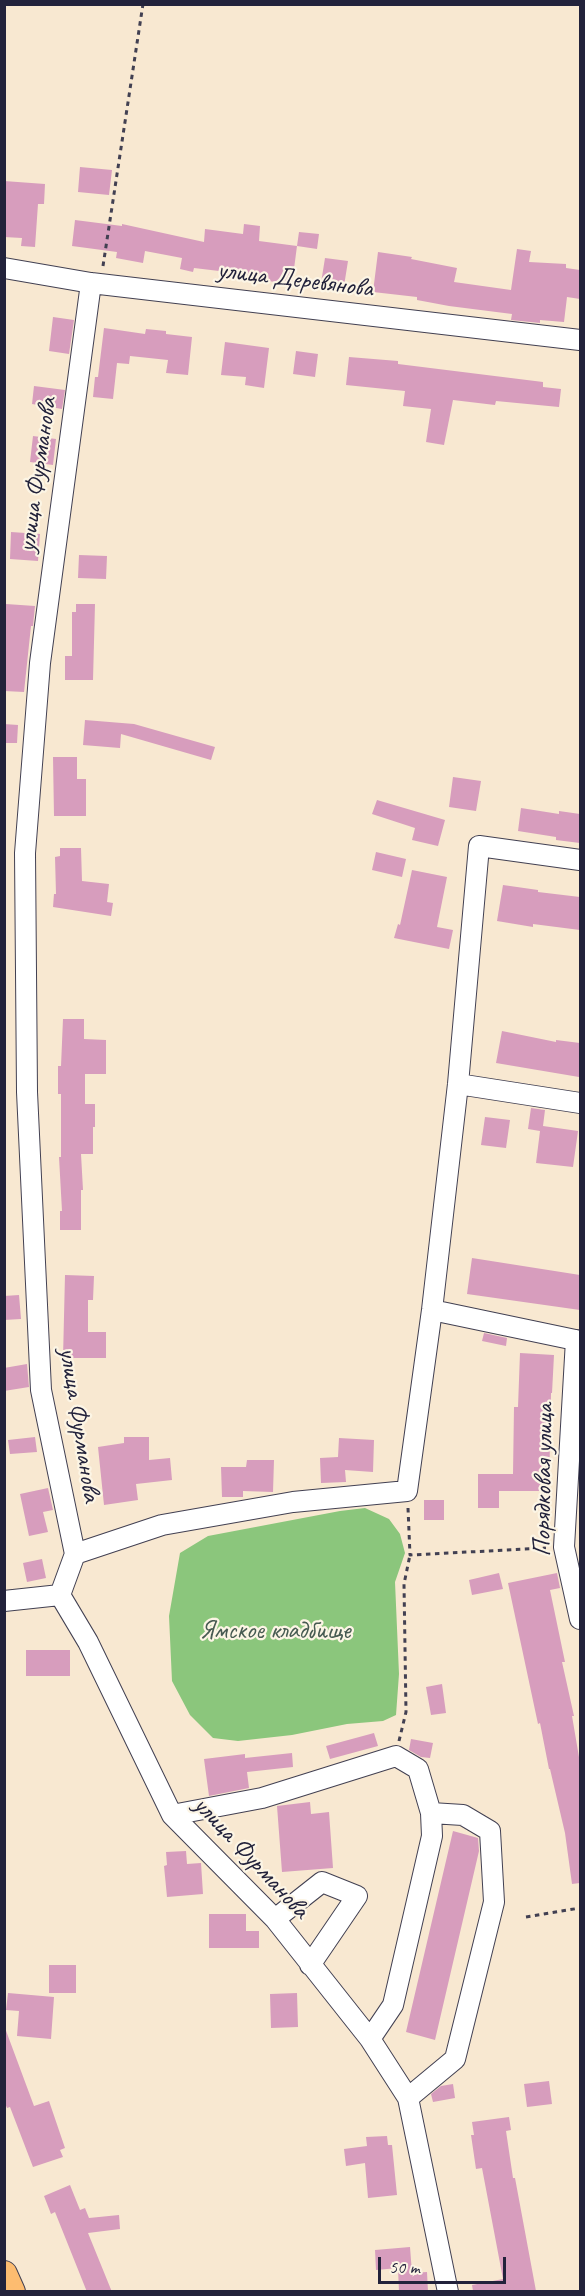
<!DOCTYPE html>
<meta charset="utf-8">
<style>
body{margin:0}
#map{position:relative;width:585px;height:2296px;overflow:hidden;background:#f8e8d1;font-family:Caveat,sans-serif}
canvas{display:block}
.frame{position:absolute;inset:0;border:6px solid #22223b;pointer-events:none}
.scale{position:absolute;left:378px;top:2257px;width:128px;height:27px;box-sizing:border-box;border:3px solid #22223b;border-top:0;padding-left:8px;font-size:18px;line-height:21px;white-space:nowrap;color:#22223b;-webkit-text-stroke:4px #fcf5e5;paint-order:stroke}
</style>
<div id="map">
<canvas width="585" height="2296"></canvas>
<div class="frame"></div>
<div class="scale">50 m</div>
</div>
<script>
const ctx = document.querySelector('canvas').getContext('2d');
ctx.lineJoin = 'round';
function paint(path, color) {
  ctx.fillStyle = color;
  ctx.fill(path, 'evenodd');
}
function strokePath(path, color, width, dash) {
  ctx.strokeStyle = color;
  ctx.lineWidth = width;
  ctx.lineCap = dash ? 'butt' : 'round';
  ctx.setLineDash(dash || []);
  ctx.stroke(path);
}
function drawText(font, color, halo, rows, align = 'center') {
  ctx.font = font + ' Caveat,sans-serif';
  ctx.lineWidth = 4.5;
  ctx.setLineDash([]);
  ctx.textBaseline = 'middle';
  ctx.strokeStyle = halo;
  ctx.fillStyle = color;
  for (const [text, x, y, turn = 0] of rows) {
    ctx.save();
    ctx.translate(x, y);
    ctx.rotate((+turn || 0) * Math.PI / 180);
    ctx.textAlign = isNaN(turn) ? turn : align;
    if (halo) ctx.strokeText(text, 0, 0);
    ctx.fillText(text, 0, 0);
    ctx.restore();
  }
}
paint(new Path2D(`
 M 365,1508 L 389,1519 L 400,1534 L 405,1553 L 395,1582 L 399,1674 L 396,1715 L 383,1721 L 347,1724 L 292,1735 L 238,1741 L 213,1738 L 190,1715 L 172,1681 L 169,1616 L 180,1553 L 208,1536 L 340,1511 Z`), '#8bc67c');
paint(new Path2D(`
 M 80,167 L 112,170 L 109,195 L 78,192 Z
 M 4,181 L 45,184 L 44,204 L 38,204 L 35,247 L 21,246 L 22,238 L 4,237 Z
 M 75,220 L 122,226 L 122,224 L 204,242 L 205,229 L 243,234 L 244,224 L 260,226 L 259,241 L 297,246 L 292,284 L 235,277 L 236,273 L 194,268 L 193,272 L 180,269 L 182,258 L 145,251 L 143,263 L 116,258 L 117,252 L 72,246 Z
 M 299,232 L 319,234 L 317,249 L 297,246 Z
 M 517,249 L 531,251 L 529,262 L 566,264 L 566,268 L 580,270 L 580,299 L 567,297 L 564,322 L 540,320 L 540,323 L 511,320 L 512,314 L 449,306 L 417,300 L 417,297 L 373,292 L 378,252 L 412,257 L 411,259 L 457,268 L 454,282 L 511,290 Z
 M 325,258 L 348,261 L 344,286 L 321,283 Z
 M 53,317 L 74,320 L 69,354 L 49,351 Z
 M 104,328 L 145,334 L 146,329 L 166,331 L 166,334 L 192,337 L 188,375 L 166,373 L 168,360 L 130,356 L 129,364 L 117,363 L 113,399 L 93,397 L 95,377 L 98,377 Z
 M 225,342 L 269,348 L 264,388 L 245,385 L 246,377 L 221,375 Z
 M 296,351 L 318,354 L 315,377 L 293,374 Z
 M 349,357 L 398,361 L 398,364 L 543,382 L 543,387 L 561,389 L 559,407 L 496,401 L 495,405 L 453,400 L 444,445 L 426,442 L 431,409 L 403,406 L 405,391 L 346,385 Z
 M 34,386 L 65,390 L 62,409 L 32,404 Z
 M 33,436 L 56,439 L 53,465 L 30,462 Z
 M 11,532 L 40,534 L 38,561 L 10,559 Z
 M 79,555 L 107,556 L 106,579 L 78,578 Z
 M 6,604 L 35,606 L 33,626 L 31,626 L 24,692 L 4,691 Z
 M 76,604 L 95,604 L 93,680 L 65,680 L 65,656 L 72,656 L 72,612 L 76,612 Z
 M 85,720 L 134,724 L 215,747 L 211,760 L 121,734 L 120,748 L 83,745 Z
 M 4,724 L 18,725 L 17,743 L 4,743 Z
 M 53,757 L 77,757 L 77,779 L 86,779 L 86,816 L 54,816 Z
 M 453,777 L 481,781 L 476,811 L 449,807 Z
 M 377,800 L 445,820 L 438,846 L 412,840 L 415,828 L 372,814 Z
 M 521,808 L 559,814 L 559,811 L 580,814 L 580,843 L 556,840 L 556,837 L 518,831 Z
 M 60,848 L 81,848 L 82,881 L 109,884 L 107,902 L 113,903 L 111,916 L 53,907 L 54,894 L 56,894 L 55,857 L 60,856 Z
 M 376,852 L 406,859 L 402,877 L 372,870 Z
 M 412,870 L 447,877 L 437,927 L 453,930 L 449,949 L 394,938 L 398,924 L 400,925 Z
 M 503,885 L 538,890 L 538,892 L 580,897 L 580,930 L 533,924 L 533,927 L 497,921 Z
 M 63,1019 L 84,1019 L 84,1039 L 106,1040 L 106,1074 L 85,1074 L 85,1104 L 95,1104 L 95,1127 L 93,1127 L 93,1154 L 81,1154 L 83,1190 L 81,1190 L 81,1230 L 60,1230 L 60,1211 L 62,1211 L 59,1157 L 61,1157 L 61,1094 L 58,1094 L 58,1066 L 61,1066 Z
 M 502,1031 L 556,1042 L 556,1040 L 580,1043 L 579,1077 L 496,1063 Z
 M 531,1108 L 545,1110 L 543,1126 L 578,1131 L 573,1167 L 536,1163 L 540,1131 L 528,1129 Z
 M 485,1117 L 510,1120 L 506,1148 L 481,1145 Z
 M 472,1258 L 580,1275 L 580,1310 L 467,1294 Z
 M 65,1275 L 94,1276 L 93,1300 L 88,1300 L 88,1332 L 106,1332 L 106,1358 L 63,1358 Z
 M 19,1295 L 21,1319 L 4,1320 L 4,1296 Z
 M 484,1333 L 507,1338 L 506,1346 L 482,1341 Z
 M 520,1353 L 554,1355 L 552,1393 L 551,1393 L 549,1491 L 499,1491 L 499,1508 L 478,1508 L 478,1474 L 513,1474 L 514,1407 L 518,1407 Z
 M 27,1364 L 29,1387 L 4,1391 L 4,1368 Z
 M 35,1437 L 37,1452 L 10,1454 L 8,1440 Z
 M 124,1437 L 149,1437 L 149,1460 L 170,1458 L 172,1480 L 136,1484 L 138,1500 L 104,1505 L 98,1447 L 124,1443 Z
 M 339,1438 L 374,1440 L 373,1472 L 345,1470 L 346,1482 L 321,1483 L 320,1458 L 338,1457 Z
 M 247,1460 L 274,1460 L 273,1492 L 243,1491 L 243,1497 L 222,1497 L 221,1467 L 246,1467 Z
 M 48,1488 L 53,1510 L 43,1512 L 48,1532 L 29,1536 L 20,1494 Z
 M 424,1500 L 444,1500 L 444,1520 L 424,1520 Z
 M 42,1559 L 46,1578 L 27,1582 L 23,1563 Z
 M 499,1573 L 503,1589 L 472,1595 L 469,1580 Z
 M 557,1573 L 560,1588 L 550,1590 L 565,1662 L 562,1662 L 574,1716 L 572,1716 L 580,1763 L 580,1883 L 572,1884 L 565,1833 L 550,1769 L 549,1769 L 540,1723 L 538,1724 L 508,1583 Z
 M 26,1650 L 70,1650 L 70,1676 L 26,1676 Z
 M 442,1684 L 446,1713 L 431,1715 L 426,1687 Z
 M 374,1733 L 378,1746 L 330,1759 L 326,1746 Z
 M 411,1739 L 433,1743 L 430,1758 L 421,1757 L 409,1750 Z
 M 292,1753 L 293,1767 L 247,1772 L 249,1788 L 209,1796 L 204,1759 L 245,1754 L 245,1758 Z
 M 310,1802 L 311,1814 L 329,1812 L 333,1868 L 282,1872 L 277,1806 Z
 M 453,1831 L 478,1838 L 479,1851 L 435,2040 L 406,2032 Z
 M 186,1851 L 187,1864 L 201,1863 L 203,1894 L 167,1897 L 164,1866 L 167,1865 L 166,1852 Z
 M 209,1914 L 246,1914 L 246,1931 L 259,1931 L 259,1948 L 209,1948 Z
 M 49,1965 L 76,1965 L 76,1993 L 49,1993 Z
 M 8,1993 L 54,1997 L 51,2039 L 17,2036 L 19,2011 L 6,2010 Z
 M 297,1993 L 298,2027 L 271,2028 L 270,1994 Z
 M 5,2028 L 34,2106 L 49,2101 L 65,2148 L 60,2150 L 63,2157 L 33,2167 L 10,2107 L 7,2108 L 4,2101 Z
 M 549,2081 L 552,2104 L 527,2107 L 524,2084 Z
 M 453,2084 L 455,2098 L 433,2102 L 431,2094 L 441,2086 Z
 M 509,2117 L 511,2130 L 506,2131 L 513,2178 L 515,2178 L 536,2291 L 473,2291 L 472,2285 L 503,2279 L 482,2168 L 476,2169 L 471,2135 L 474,2135 L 472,2122 Z
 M 387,2136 L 388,2145 L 392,2145 L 397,2195 L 368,2198 L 365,2163 L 346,2166 L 344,2149 L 367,2146 L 366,2137 Z
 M 70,2185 L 80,2210 L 85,2208 L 89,2218 L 119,2215 L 120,2229 L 88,2233 L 112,2292 L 87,2292 L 55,2212 L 51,2214 L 44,2196 Z
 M 410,2247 L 412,2273 L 427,2272 L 428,2292 L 399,2292 L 398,2268 L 376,2270 L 375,2250 Z`), '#d79dbd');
const minor = new Path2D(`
 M 4,268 L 91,283 L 580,340
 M 458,1084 L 580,1103
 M 432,1310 L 580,1341
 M 576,1340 L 564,1547 L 580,1619
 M 75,1554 L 162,1525 L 293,1502 L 407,1491 L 432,1310 L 458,1084 L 479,846 L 580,860
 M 60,1595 L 75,1554 L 41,1390 L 27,1092 L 25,853 L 40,663 L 91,283
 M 60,1595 L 88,1642 L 172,1815 L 275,1919 L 370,2039 L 408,2098 L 448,2292
 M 4,1601 L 60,1595
 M 172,1815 L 262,1798 L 396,1756 L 418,1769 L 431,1813 L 432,1836 L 393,2005 L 370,2039
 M 275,1919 L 322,1882 L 357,1896 L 310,1965
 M 408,2098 L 455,2059 L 494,1902 L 490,1831 L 463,1815 L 431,1813`);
const major = new Path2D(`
 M 4,2274 L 12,2292`);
strokePath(minor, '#424052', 22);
strokePath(major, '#424052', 28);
strokePath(new Path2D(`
 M 103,266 L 143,4
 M 408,1508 L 410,1555 L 546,1548
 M 399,1741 L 406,1712 L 404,1584 L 410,1555
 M 526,1917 L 580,1908`), '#424052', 3, [4.5, 4.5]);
strokePath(minor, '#fff', 20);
strokePath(major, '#fdbc70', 26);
drawText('26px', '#22223b', '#fcf5e5', [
 ["улица Деревянова",295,280,7],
 ["улица Фурманова",38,475,-82],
 ["улица Фурманова",79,1425,81],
 ["Порядковая улица",544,1480,-89],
 ["улица Фурманова",251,1858,47]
]);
drawText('26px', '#475b52', '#fcf5e5', [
 ["Ямское кладбище",275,1631]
]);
</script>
